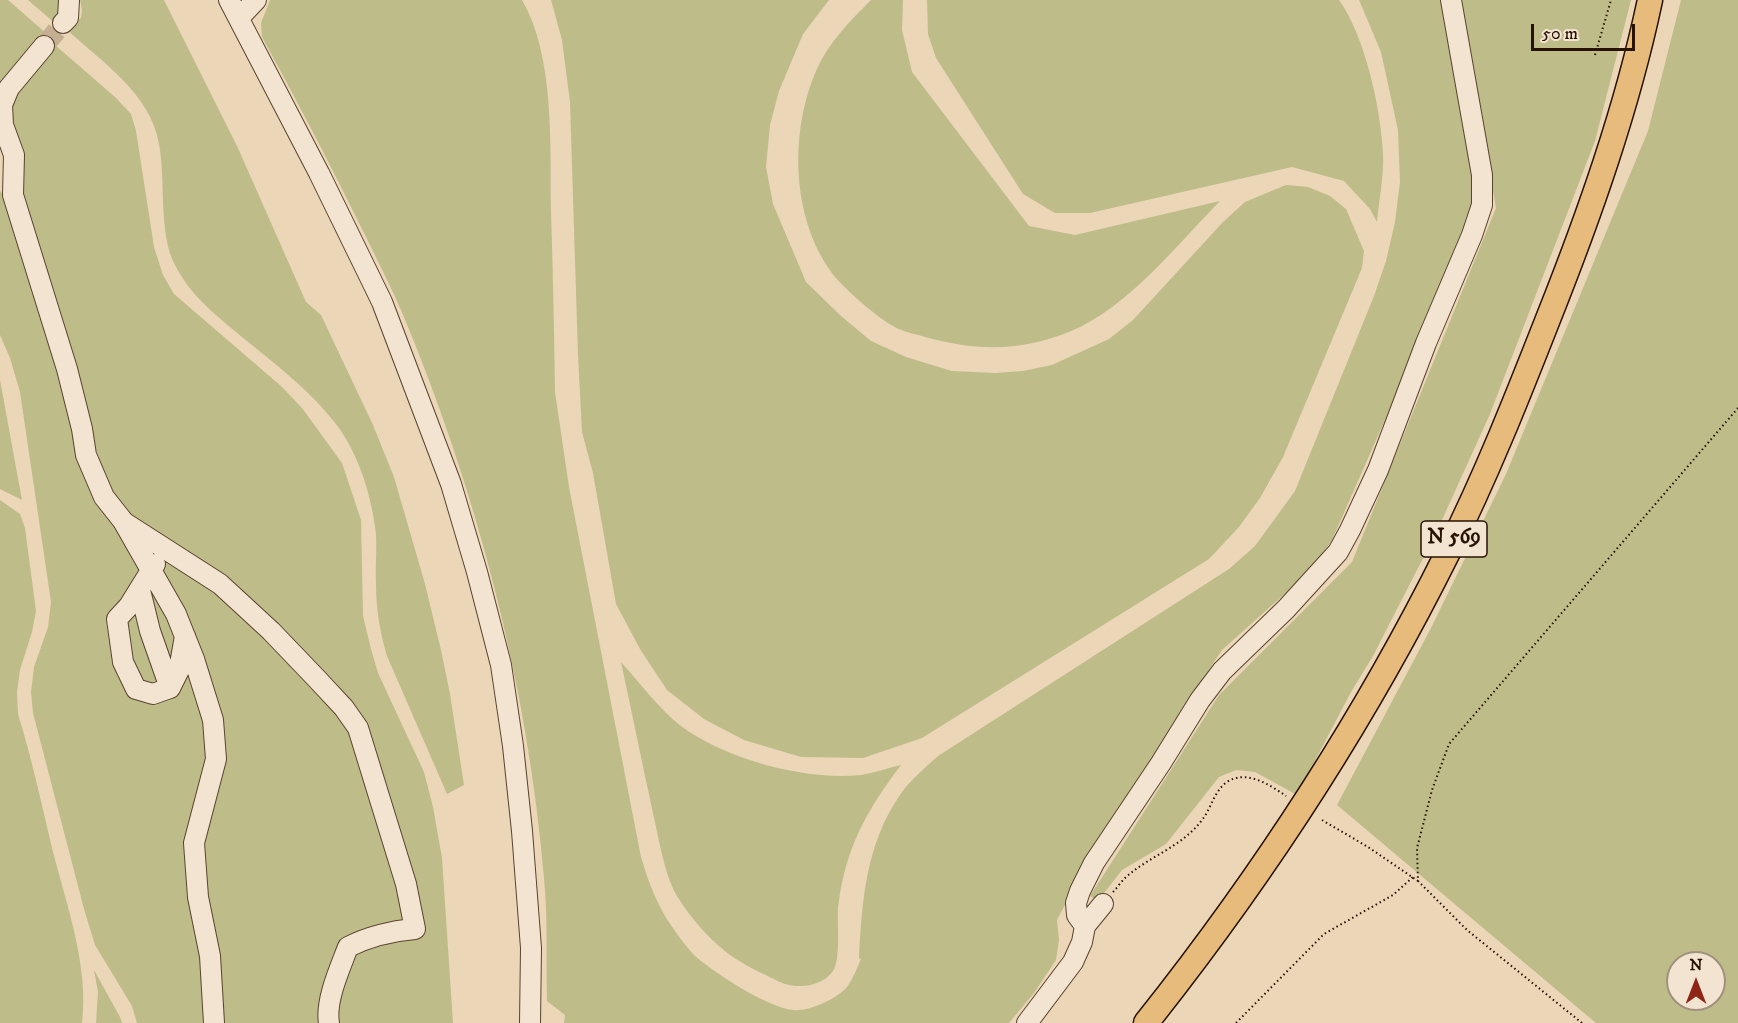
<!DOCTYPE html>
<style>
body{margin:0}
#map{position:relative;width:1738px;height:1023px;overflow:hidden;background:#ebd6b7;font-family:"IM FELL DW Pica",serif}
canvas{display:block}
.north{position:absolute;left:1666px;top:951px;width:60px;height:60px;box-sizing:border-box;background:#f2e4d0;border:2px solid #a1907e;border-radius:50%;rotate:0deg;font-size:16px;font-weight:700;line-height:24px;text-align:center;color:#281203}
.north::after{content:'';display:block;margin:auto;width:21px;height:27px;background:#8f2418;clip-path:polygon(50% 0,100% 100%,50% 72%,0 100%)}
.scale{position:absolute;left:1531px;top:24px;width:104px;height:27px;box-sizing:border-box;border:3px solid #281203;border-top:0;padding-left:8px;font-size:18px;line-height:21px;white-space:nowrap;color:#281203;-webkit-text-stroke:4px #f2e4d0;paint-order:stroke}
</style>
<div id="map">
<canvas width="1738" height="1023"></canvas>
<div class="north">N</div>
<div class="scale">50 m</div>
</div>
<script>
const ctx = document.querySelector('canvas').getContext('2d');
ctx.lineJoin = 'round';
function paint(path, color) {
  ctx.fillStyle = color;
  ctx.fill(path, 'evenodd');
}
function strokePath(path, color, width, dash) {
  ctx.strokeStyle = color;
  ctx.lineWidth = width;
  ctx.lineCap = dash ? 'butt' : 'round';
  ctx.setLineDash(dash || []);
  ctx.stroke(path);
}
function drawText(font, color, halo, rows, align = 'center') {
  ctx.font = font + ' "IM FELL DW Pica",serif';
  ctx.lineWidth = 6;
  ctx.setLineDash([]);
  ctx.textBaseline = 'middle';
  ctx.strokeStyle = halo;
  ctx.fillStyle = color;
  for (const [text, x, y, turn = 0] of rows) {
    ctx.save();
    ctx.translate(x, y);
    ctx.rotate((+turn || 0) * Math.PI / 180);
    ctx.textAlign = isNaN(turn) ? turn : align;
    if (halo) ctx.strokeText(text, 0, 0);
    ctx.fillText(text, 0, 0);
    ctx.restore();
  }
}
paint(new Path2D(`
 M 0,0 L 8,0 L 47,34 L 25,55 L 0,92 Z
 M 28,0 L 65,0 L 57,25 Z
 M 80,0 L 164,0 L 237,146 L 306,302 L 321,315 L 373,425 L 394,477 L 425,584 L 441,650 L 450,694 L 464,785 L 447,794 L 387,656 C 380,632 376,609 376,584 C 375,568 377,551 376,534 C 372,498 360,458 339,428 C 311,390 271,361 236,332 C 212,312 189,293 175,265 C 158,233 166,179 159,144 C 151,94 101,61 66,29 L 81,18 L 82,10 Z
 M 270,0 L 522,0 C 555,56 550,148 551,212 C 553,272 554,332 555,392 L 569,487 L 641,857 C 648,881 658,908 673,928 C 679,937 686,946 693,954 C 711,971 768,1008 793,1010 C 808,1012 837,999 847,987 C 853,979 857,968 861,959 L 859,958 C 862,901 866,844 900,795 C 910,780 925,768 938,756 L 1229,569 L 1255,546 L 1295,491 L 1374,296 L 1386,261 L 1395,222 L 1400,182 L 1398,130 L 1381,52 L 1359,0 L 1446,0 L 1477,167 L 1470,213 L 1440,295 L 1332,540 L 1309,572 L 1222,650 L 1206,674 L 1067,901 L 1057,920 L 1059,940 L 1056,960 L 1034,993 L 1009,1023 L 564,1023 L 565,1015 L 547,1001 C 546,960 548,919 544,878 C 528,685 476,488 401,310 C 391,287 379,264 368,241 C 334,172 299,104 262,37 L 261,23 Z
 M 551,0 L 829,0 L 803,34 L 779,91 L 770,125 L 766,167 L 773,204 L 806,282 L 841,316 L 871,341 L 906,357 L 952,371 L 995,373 L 1023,371 L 1052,365 L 1109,339 L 1133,320 L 1223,222 L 1245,202 L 1286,185 L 1308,187 L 1330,196 L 1346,209 L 1364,251 L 1362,268 L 1283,457 L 1260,498 L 1239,527 L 1209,559 L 922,738 L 863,758 L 801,757 L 744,740 L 704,719 L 667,690 L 640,649 L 616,604 L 593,473 L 582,432 L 578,355 L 570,102 L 562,40 Z
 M 871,0 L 903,0 L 902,30 L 912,72 L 1029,226 L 1075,235 L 1220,201 C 1178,244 1126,309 1071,331 C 1021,352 976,351 925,337 C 917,334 907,333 899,329 C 882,322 848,292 836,278 C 791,223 789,133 816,71 C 828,43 850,21 871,0 Z
 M 927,0 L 1339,0 C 1365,36 1381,109 1383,154 C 1384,176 1379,200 1377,222 L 1370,209 L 1344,181 L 1292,167 L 1090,213 L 1055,213 L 1023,194 L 936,58 L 928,34 Z
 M 1460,0 L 1631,0 L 1595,141 L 1490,414 L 1437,531 L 1373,656 L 1351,692 L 1297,795 L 1255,772 L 1236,770 L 1219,777 L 1166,844 L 1122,870 L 1098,901 L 1090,896 L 1219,695 L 1352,562 L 1496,208 Z
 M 1681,0 L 1738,0 L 1738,1023 L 1596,1023 L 1337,805 L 1431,628 L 1506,474 L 1648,131 ZM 1678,963 L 1714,963 L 1714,999 L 1678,999 Z
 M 55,45 L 115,97 L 131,114 L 136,131 L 154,247 L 163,275 L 174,294 L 281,386 L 302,408 L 342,463 L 361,520 L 363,616 L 371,649 L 378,673 L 424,772 L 433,807 L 442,858 L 453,1023 L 137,1023 L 132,1006 L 95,945 L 84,909 L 33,713 L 31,692 L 34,667 L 48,627 L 51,602 L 20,392 L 10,358 L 0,335 L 0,191 L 7,200 L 108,489 L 26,219 L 9,131 L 12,92 Z
 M 0,380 L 22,500 L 0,489 Z
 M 0,500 L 20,514 L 25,528 L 36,611 L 32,632 L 20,670 L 17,692 L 18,714 C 32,759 42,806 53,852 C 67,906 89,967 82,1023 L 0,1023 Z
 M 621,662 C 640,683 659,709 681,726 C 725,759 806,781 861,775 C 874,773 888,768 901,765 C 866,811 845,849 838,908 C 837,923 841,959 833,971 C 821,988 793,990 776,980 C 762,973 748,967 736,959 C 713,944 691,919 677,896 C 664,873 659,839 653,813 C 642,763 632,713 621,662 Z
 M 94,970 L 120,1017 L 122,1023 L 96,1023 L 98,992 Z`), '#bebc89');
strokePath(new Path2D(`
 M 44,46 L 63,23`), '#c4af93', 20, [20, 10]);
const minor = new Path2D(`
 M 229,0 L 319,173 L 382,302 L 451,484 L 477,572 L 501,665 L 513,746 L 522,831 L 531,948 L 530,1023
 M 239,18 L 256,0
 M 63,23 L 68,18 L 69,0
 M 44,46 L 9,88 L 2,105 L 3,125 L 14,155 L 13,195 L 67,369 L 82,429 L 86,455 L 104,497 L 123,521 L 176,614 L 194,659 L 213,720 L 216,759 L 194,843 L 198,897 L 210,956 L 214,1023
 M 125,523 L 220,584 L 271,631 L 317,679 L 344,708 L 358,728 L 406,884 L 415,929 C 390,931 370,936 348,947 C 340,968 325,1001 329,1023
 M 155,564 L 129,606 L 117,619 L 123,662 L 136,689 L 153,694 L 170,688 L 179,670 L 185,636
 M 140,590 L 150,631 L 170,688
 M 1085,926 L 1077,915 L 1076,903 L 1080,891 L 1094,863 L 1161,763 L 1200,700 L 1222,671 L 1286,609 L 1338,552 L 1350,530 L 1378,470 L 1426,343 L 1472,235 L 1482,205 L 1482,175 L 1451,0
 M 1027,1023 L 1073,962 L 1082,942 L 1085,926 L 1103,904`);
const major = new Path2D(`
 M 1146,1023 C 1262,877 1365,719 1448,552 C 1486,476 1517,398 1548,319 C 1589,216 1627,109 1650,0`);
strokePath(minor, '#594330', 22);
strokePath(major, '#281203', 27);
strokePath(new Path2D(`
 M 1595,55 L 1611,0
 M 1322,820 L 1368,847 L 1418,881
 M 1113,892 C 1117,888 1121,882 1125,878 C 1149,856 1182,847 1202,820 C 1211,809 1214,791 1227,782 C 1246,769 1270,785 1286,796
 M 1236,1023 L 1324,934 L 1393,895 L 1413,877
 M 1582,1023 L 1467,930 L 1418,881 L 1417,848 L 1432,790 L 1449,744 L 1738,408`), '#281203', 2, [1.5, 3]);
strokePath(minor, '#f2e4d0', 20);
strokePath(major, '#e6bb7c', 24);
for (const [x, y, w] of [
 [1454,539,66]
]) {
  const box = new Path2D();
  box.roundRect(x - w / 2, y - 18, w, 36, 4.5);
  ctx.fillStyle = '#f2e4d0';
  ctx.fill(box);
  strokePath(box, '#281203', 1.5);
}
drawText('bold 21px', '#281203', null, [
 ["N 569",1454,539]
]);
</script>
